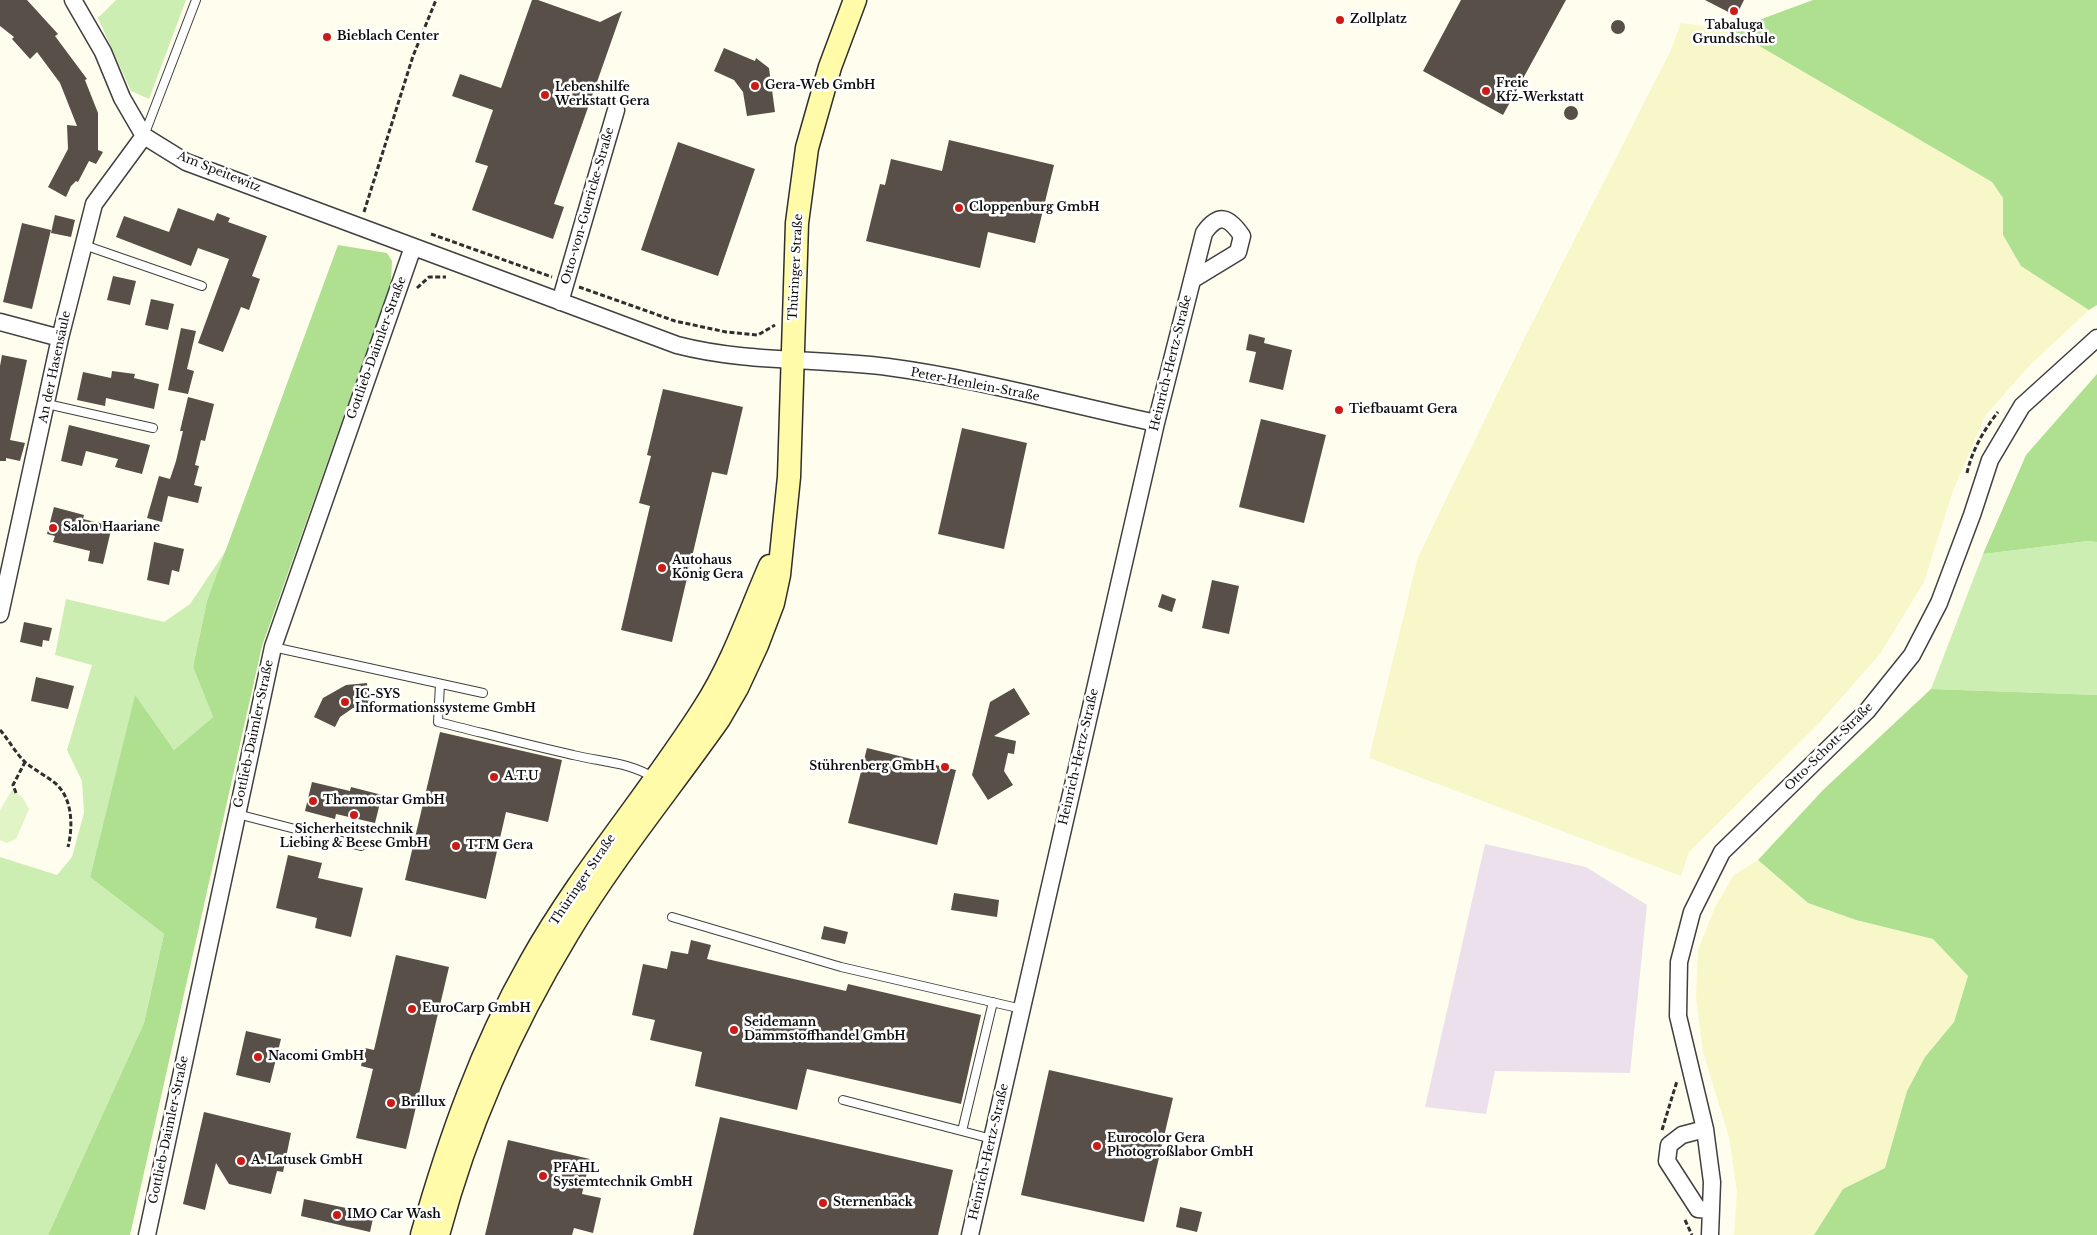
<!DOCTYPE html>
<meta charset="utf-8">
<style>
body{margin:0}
canvas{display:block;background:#fffded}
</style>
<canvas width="2097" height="1235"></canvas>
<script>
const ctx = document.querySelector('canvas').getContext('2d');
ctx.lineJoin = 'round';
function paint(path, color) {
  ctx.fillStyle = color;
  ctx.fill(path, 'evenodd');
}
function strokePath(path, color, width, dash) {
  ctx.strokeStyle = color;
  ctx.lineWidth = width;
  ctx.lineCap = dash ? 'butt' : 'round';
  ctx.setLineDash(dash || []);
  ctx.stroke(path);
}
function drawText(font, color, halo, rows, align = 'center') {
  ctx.font = font + ' "Libre Baskerville",serif';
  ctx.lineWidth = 5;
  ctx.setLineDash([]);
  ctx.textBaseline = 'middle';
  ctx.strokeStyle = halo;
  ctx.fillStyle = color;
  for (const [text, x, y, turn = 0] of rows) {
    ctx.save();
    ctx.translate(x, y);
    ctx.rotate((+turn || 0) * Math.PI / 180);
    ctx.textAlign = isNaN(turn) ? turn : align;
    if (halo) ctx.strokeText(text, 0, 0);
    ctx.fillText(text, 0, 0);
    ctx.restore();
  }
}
paint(new Path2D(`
 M 1485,844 L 1586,867 L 1647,905 L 1630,1073 L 1495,1071 L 1486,1114 L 1425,1107 Z`), '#ece0ed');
paint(new Path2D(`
 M 1681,23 L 1732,30 L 1992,182 L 2003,198 L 2003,235 L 2021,265 L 2089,310 L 2030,365 L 1985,416 L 1953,491 L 1924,582 L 1880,654 L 1820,722 L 1689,852 L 1681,876 L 1369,758 L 1418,557 L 1527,333 L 1670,52 Z
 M 1758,860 L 1808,903 L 1856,920 L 1933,939 L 1968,976 L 1954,1022 L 1925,1057 L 1907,1091 L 1885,1168 L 1843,1189 L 1814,1235 L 1734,1235 L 1737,1192 L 1729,1137 L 1703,1052 L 1696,998 L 1698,950 L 1715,907 L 1734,875 Z`), '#f8f7ca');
paint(new Path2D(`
 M 116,0 L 186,0 L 149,99 L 131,91 L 98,18 Z
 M 2088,541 L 2097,542 L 2097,695 L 1931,689 L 1983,554 Z
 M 229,546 L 207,601 L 193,667 L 213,717 L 174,750 L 135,696 L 90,877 L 164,934 L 144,1023 L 48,1235 L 0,1235 L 0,857 L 57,875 L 72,857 L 84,813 L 82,781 L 67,750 L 92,665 L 55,655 L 66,599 L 164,622 L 190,604 Z`), '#cdeeb2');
paint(new Path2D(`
 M 1813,0 L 2097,0 L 2097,305 L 2089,310 L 2021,266 L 2003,235 L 2003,198 L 1992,182 L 1732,30 Z
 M 338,245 L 387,253 L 392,261 L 391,283 L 262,646 L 130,1235 L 48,1235 L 144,1023 L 164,934 L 90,877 L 135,695 L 174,750 L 213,717 L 193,667 L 207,601 Z
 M 2097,374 L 2097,542 L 2088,541 L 1983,554 L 2026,455 Z
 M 1931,689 L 2097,695 L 2097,1235 L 1814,1235 L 1843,1189 L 1885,1168 L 1907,1091 L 1925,1057 L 1954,1022 L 1968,976 L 1933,939 L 1856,920 L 1808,903 L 1758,860 L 1823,790 Z`), '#aee090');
paint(new Path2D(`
 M 12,790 L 23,798 L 29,809 L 16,839 L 7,843 L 0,840 L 0,810 Z`), '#e0f4c5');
paint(new Path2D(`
 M 0,0 L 27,0 L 58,34 L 55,36 L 87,79 L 85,80 L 98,113 L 98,150 L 103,152 L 96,164 L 89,161 L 78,182 L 76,181 L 71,186 L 66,197 L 48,187 L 68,149 L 67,125 L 77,126 L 60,83 L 37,52 L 30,59 L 12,39 L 14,37 L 0,26 Z
 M 532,0 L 538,0 L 600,22 L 622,11 L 554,204 L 564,207 L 553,239 L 472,210 L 488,166 L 475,162 L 493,110 L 452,96 L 460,74 L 501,88 Z
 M 1461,0 L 1566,0 L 1503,115 L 1423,71 Z
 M 1705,0 L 1744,0 L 1736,16 Z
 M1611 27a7 7 0 1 1 14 0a7 7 0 1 1-14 0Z
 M 724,48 L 755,61 L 756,58 L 769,68 L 775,112 L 747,116 L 743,92 L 734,80 L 714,71 Z
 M1564 113a7 7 0 1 1 14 0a7 7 0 1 1-14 0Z
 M 949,140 L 1054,165 L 1035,243 L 988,232 L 980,268 L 866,241 L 880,184 L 885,185 L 891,159 L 942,171 Z
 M 678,142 L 755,169 L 718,276 L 641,250 Z
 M 178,208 L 214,221 L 217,213 L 230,218 L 228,222 L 267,236 L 252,276 L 260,279 L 249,310 L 241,307 L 223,352 L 198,343 L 229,259 L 198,248 L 191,266 L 116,237 L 124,216 L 169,232 Z
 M 55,215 L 75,220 L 71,237 L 51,233 Z
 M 22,223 L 51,230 L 32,309 L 3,302 Z
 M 113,276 L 136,281 L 130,305 L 107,300 Z
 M 151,299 L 174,304 L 168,330 L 145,325 Z
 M 181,328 L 196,331 L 187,369 L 194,371 L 188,394 L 168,390 Z
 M 1249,334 L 1265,338 L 1264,343 L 1292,350 L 1283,390 L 1249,382 L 1256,352 L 1246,350 Z
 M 2,355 L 27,360 L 10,440 L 25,443 L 20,461 L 6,458 L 6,461 L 0,461 L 0,366 Z
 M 112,371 L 135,374 L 134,378 L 159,384 L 154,409 L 106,398 L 105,406 L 77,400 L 83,372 L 111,378 Z
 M 663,389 L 743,407 L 727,475 L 712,472 L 672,642 L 621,630 L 650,506 L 639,503 L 651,456 L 647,455 Z
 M 188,397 L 214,404 L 205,441 L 201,440 L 195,465 L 199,466 L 194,485 L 202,487 L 198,503 L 168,496 L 162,522 L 147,518 L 159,476 L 170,479 L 176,461 L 183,431 L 180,431 Z
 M 1261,419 L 1326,435 L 1304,523 L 1239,507 Z
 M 69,425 L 150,445 L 142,474 L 115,467 L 118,459 L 86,451 L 82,466 L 61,461 Z
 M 962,428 L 1027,443 L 1004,549 L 938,534 Z
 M 54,507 L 84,515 L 83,519 L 112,526 L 103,564 L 88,561 L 90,551 L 53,542 L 55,536 L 47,534 Z
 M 154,542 L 184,549 L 179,572 L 172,570 L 169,585 L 147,580 Z
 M 1212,580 L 1239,586 L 1229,634 L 1202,628 Z
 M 1162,594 L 1176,599 L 1172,612 L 1158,607 Z
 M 24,622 L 52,628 L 49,641 L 43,640 L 42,647 L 20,642 Z
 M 36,677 L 74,686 L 68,709 L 31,701 Z
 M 367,683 L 369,707 L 353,708 L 340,717 L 335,727 L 314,717 L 323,698 L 346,685 Z
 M 1014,688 L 1030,714 L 994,736 L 1016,741 L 1014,754 L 1008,753 L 1004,771 L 1013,785 L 988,800 L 972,775 L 990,702 Z
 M 440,732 L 562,760 L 548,822 L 506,812 L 486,899 L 405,880 Z
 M 867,748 L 956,770 L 937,845 L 848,823 Z
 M 312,782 L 350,791 L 351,787 L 382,795 L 375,823 L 336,814 L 335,819 L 305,811 Z
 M 288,855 L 322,863 L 318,878 L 363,888 L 351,937 L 315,928 L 317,918 L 276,908 Z
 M 954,893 L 999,900 L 997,917 L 951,910 Z
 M 824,926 L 848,932 L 845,944 L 821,939 Z
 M 691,940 L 711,945 L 707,959 L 846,991 L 848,984 L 981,1015 L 961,1104 L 807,1069 L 797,1110 L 695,1086 L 702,1052 L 650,1040 L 655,1020 L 632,1015 L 643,964 L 667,969 L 671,951 L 688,954 Z
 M 396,955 L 449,967 L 406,1149 L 356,1138 L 373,1069 L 361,1066 L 365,1048 L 374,1050 Z
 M 246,1031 L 281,1039 L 270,1083 L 236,1075 Z
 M 1049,1070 L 1173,1098 L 1144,1222 L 1021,1195 Z
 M 204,1112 L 291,1133 L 283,1172 L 277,1171 L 271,1194 L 229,1184 L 216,1163 L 205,1210 L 183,1204 Z
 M 720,1117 L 953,1170 L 938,1235 L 693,1235 Z
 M 508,1140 L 590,1159 L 582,1194 L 601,1198 L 593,1233 L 574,1228 L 572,1235 L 485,1235 Z
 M 304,1199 L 374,1214 L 370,1232 L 301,1216 Z
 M 1180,1207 L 1202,1212 L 1197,1232 L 1176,1227 Z`), '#574f48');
const lane = new Path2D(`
 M 145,133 L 196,0
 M 84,245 L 202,286
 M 47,404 L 153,428
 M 273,647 L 483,693
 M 440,684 L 438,722 C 483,733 528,745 573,755 C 601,762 630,762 654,778
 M 237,814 L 361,846
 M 672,917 L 841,967 L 1022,1009
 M 843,1100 L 992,1139
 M 962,1131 L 993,1002`);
const street = new Path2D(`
 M 73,0 L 103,52 L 122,98 L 144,136 L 186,162 L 677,345 C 746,363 818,358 888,367 C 978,379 1067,404 1156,423
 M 560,302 L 616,110
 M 0,322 L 60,338
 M 0,614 L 60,338 L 94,204 L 144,136
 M 1705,1129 L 1682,1135 L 1669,1145 L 1667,1161 L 1698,1209 L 1711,1210
 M 147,1235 L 273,647 L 413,247
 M 970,1235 L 1156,423 L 1204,233 C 1219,212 1229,217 1242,236 L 1238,252 L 1192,280
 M 1710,1235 L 1712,1182 L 1705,1129 L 1678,1016 L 1679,962 L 1692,912 L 1722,852 L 1867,711 L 1912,655 L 1939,603 L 1972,515 L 1990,460 L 2022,406 L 2097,338`);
const secondary = new Path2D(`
 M 422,1235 C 449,1140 481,1049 530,963 C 580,873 649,795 704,708 C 733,663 749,614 770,566
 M 438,1235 C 466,1128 511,1027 568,933 C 613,858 669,790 719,719 L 737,688 L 757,645 L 773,603 L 779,575 L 789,477 L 797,223 L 807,148 L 830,67 L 855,0`);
strokePath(lane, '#404040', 10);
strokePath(street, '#404040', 19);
strokePath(secondary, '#2f2f2f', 25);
strokePath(new Path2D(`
 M 364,212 L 413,56 L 436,0
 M 431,234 L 552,277
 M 579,287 L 675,321 L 726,332 L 758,335 L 775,325
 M 417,288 L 429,277 L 446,277
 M 1967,473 C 1972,450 1984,430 1998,412
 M 0,730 C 9,740 16,754 26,763 C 35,770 46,776 55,783 C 73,798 73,827 68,847
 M 16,793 L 13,785 L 25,762
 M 1662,1130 L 1677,1081
 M 1685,1220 L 1692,1235`), '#2f2f2f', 3, [5, 2.5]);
strokePath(lane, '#fff', 8);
strokePath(street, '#fff', 16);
strokePath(secondary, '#fffba8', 22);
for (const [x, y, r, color] of [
 [1734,11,5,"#cb1b17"],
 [1340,20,5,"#cb1b17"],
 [327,37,5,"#cb1b17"],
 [755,86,5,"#cb1b17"],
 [1486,91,5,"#cb1b17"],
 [545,95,5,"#cb1b17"],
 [959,208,5,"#cb1b17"],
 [1339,410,5,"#cb1b17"],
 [53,528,5,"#cb1b17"],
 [662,568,5,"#cb1b17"],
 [345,702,5,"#cb1b17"],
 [945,767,5,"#cb1b17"],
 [494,777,5,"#cb1b17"],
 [313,801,5,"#cb1b17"],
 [354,815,5,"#cb1b17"],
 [456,846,5,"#cb1b17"],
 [412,1009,5,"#cb1b17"],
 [734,1030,5,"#cb1b17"],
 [258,1057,5,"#cb1b17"],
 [391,1103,5,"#cb1b17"],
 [1097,1146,5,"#cb1b17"],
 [241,1161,5,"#cb1b17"],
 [543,1176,5,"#cb1b17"],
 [823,1203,5,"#cb1b17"],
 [337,1215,5,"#cb1b17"]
]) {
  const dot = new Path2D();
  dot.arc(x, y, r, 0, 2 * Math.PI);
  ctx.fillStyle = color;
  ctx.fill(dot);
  strokePath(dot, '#fff', 2);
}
drawText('bold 12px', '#0d0d0d', '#fff', [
 ["Zollplatz",1350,20],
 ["Tabaluga",1734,26,"center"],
 ["Grundschule",1734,40,"center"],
 ["Bieblach Center",337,37],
 ["Freie",1496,84],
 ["Kfz-Werkstatt",1496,98],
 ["Gera-Web GmbH",765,86],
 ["Lebenshilfe",555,88],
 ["Werkstatt Gera",555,102],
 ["Cloppenburg GmbH",969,208],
 ["Tiefbauamt Gera",1349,410],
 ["Salon Haariane",63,528],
 ["Autohaus",672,561],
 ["König Gera",672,575],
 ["IC-SYS",355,695],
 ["Informationssysteme GmbH",355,709],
 ["Stührenberg GmbH",935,767,"right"],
 ["A.T.U",504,777],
 ["Thermostar GmbH",323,801],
 ["Sicherheitstechnik",354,830,"center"],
 ["Liebing & Beese GmbH",354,844,"center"],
 ["TTM Gera",466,846],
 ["EuroCarp GmbH",422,1009],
 ["Seidemann",744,1023],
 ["Dämmstoffhandel GmbH",744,1037],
 ["Nacomi GmbH",268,1057],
 ["Brillux",401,1103],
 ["Eurocolor Gera",1107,1139],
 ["Photogroßlabor GmbH",1107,1153],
 ["A. Latusek GmbH",251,1161],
 ["PFAHL",553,1169],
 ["Systemtechnik GmbH",553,1183],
 ["Sternenbäck",833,1203],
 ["IMO Car Wash",347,1215]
], 'left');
drawText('12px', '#0d0d0d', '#fff', [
 ["Am Speitewitz",219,172,22],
 ["Otto-von-Guericke-Straße",588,206,-74],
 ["Thüringer Straße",796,267,-87],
 ["Gottlieb-Daimler-Straße",377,348,-70],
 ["Heinrich-Hertz-Straße",1171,363,-76],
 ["An der Hasensäule",55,367,-78],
 ["Peter-Henlein-Straße",975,385,11],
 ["Gottlieb-Daimler-Straße",254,734,-78],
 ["Otto-Schott-Straße",1829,747,-45],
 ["Heinrich-Hertz-Straße",1079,757,-77],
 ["Thüringer Straße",583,880,-56],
 ["Gottlieb-Daimler-Straße",169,1130,-78],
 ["Heinrich-Hertz-Straße",989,1152,-77]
]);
</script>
